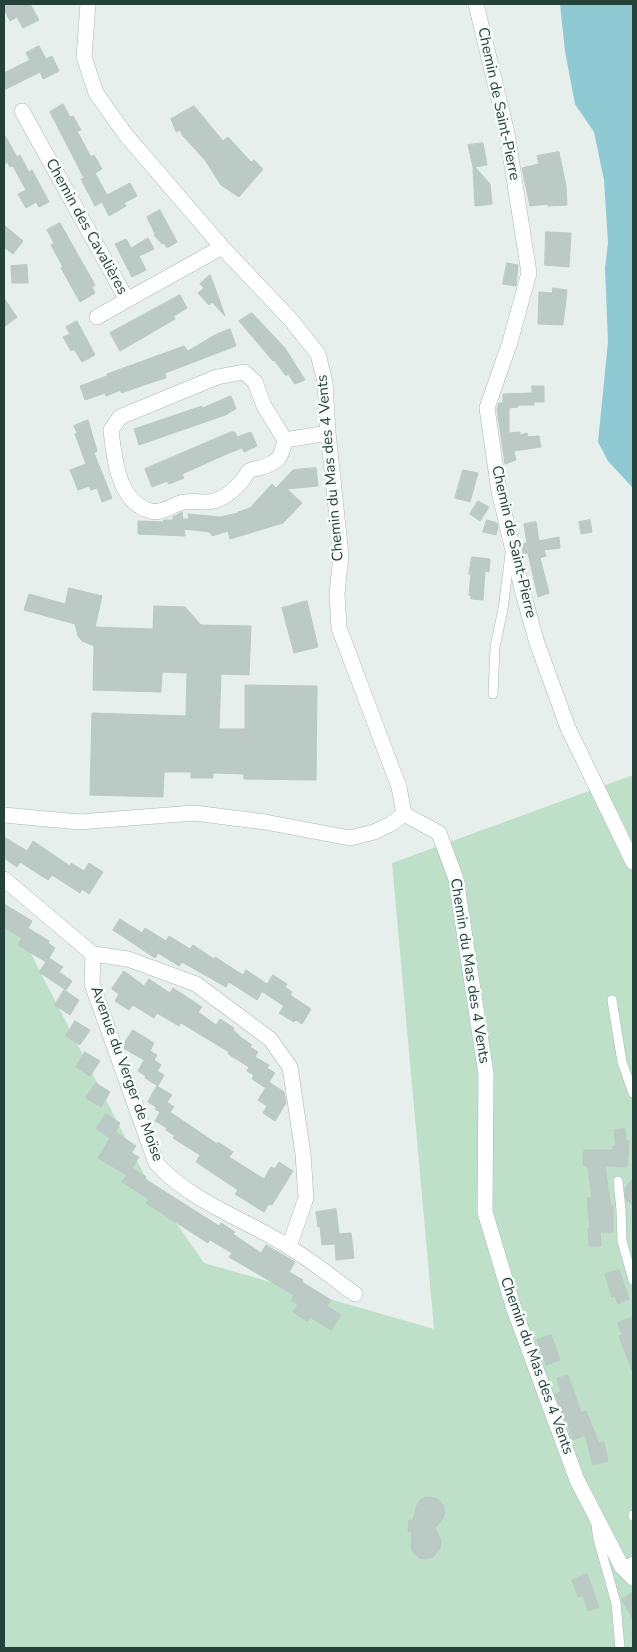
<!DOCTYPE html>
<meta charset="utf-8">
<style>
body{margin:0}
#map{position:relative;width:637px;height:1652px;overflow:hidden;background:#e6efeb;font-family:"Nunito Sans",sans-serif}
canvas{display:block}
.frame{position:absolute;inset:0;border:5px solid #24423a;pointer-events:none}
</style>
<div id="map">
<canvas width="637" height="1652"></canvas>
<div class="frame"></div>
</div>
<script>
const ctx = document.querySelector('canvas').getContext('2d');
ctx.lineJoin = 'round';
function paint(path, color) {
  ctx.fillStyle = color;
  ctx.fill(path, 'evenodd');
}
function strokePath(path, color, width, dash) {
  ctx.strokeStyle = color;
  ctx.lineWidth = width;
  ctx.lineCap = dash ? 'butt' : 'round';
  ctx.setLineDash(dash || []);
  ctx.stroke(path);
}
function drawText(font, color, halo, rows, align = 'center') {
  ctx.font = font + ' "Nunito Sans",sans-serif';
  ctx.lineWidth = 5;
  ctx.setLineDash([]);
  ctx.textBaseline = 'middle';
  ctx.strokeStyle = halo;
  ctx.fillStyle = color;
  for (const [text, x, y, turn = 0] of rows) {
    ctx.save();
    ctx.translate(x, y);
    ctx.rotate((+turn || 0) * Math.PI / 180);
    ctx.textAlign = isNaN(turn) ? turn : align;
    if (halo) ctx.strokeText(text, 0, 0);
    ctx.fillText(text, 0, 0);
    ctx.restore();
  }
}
paint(new Path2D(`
 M 633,775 L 633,1648 L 4,1648 L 4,901 L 149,1184 L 204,1263 L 434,1329 L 392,863 Z`), '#bfe0c8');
paint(new Path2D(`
 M 560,4 L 633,4 L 633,488 L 608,461 L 598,442 L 608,342 L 605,268 L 608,243 L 604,180 L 594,132 L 575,104 L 565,51 Z`), '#8ec9d4');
const building = new Path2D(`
 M 4,4 L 30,4 L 39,20 L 23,28 L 17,17 L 10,21 L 4,9 Z
 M 39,46 L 46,59 L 52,56 L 59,71 L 43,79 L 40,72 L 4,90 L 4,73 L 30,60 L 26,53 Z
 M 63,104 L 70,117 L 73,116 L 81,130 L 77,131 L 91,157 L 94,155 L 102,169 L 95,173 L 107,195 L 130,183 L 137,196 L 124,203 L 126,206 L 109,216 L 102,202 L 95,206 L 81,179 L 84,178 L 50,112 Z
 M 194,106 L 223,141 L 228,137 L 251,162 L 254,160 L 263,169 L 239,197 L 221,185 L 205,160 L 183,136 L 180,130 L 176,132 L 171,119 Z
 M 4,134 L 17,157 L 20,155 L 29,172 L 32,170 L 49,202 L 39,207 L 36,202 L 26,208 L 18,194 L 26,190 L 13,166 L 10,167 L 7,162 L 4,164 Z
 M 483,143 L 487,165 L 475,167 L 490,184 L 492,204 L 475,206 L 473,167 L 468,145 Z
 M 559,152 L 566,186 L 567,205 L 548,206 L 548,204 L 530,206 L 522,168 L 539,164 L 537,156 Z
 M 160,210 L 177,242 L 167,248 L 164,243 L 162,244 L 154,235 L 155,234 L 147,217 Z
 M 60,223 L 95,285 L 92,287 L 95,293 L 80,302 L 61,268 L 63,267 L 51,245 L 54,243 L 47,230 Z
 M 4,225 L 23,241 L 13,254 L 4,247 Z
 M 546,232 L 571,233 L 569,267 L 545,265 Z
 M 148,238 L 154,249 L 139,256 L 146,270 L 132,277 L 115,244 L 126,239 L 131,248 Z
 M 507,263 L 518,265 L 516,286 L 503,284 Z
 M 27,265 L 28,283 L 12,283 L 11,266 Z
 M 210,275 L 214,285 L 225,316 L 212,302 L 209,305 L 198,293 L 204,288 L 200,284 Z
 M 553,288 L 567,290 L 563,325 L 538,324 L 539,292 L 552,293 Z
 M 180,295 L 187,308 L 174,316 L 175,319 L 120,351 L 110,333 Z
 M 4,298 L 17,317 L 4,327 Z
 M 252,313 L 285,348 L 305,380 L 295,384 L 288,374 L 286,376 L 274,360 L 273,361 L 239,321 Z
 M 77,321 L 95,355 L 82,362 L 74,349 L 71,351 L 63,337 L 70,334 L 66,327 Z
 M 230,329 L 236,346 L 165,373 L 166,378 L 156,381 L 121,393 L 121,390 L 106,396 L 105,393 L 85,400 L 80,386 L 107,376 L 107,374 L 184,346 L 188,351 L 215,335 Z
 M 532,386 L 544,386 L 544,402 L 534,402 L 534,405 L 518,405 L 518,407 L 509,408 L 509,433 L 520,432 L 520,435 L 527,433 L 528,437 L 539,436 L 541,447 L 514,451 L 516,460 L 505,464 L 497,409 L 499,403 L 503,403 L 503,394 L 532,393 Z
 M 231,396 L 236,409 L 228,413 L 228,414 L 139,445 L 134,429 L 202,406 L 202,408 Z
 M 88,420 L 97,451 L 94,453 L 112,498 L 102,502 L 97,488 L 91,490 L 89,486 L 78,490 L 70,470 L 86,464 L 75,434 L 77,433 L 74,426 Z
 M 231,432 L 235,432 L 237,437 L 251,432 L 257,446 L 244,452 L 242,448 L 229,453 L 182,474 L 184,478 L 169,484 L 167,481 L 152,487 L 145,469 Z
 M 316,468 L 318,486 L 287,489 L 302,503 L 283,523 L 230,539 L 228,531 L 212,536 L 210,532 L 184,529 L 185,536 L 138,534 L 138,521 L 163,522 L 164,520 L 173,520 L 173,517 L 182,512 L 183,519 L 189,519 L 188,514 L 220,517 L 238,513 L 238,512 L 250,508 L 272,484 L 276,488 L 293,470 Z
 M 463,470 L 478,473 L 470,502 L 455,498 Z
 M 478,501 L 489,507 L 480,521 L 470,514 Z
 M 487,520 L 497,523 L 498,528 L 496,535 L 483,532 Z
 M 590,520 L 592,532 L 581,534 L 579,522 Z
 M 536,522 L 539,541 L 559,537 L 560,548 L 544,550 L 546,556 L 540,558 L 549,593 L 538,597 L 528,553 L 523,554 L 521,544 L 527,543 L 524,524 Z
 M 472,557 L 490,559 L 489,572 L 485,571 L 483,600 L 471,599 L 471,596 L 469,595 L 471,574 L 469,574 Z
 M 69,588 L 102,596 L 95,627 L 153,629 L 154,606 L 185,607 L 201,625 L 251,626 L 249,675 L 221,674 L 219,729 L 245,729 L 245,685 L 317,686 L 316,780 L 244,779 L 244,774 L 213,773 L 213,778 L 191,778 L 191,772 L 164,772 L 163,797 L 90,795 L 92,713 L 186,716 L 187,673 L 162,672 L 161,692 L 93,690 L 94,646 L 82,641 L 78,636 L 75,624 L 24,610 L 29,594 L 65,604 Z
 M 307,601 L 318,647 L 294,653 L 282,608 Z
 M 4,837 L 27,851 L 33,841 L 70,866 L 71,863 L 84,871 L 89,863 L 103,872 L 89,894 L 82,889 L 80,893 L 52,875 L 48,880 L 20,862 L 17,867 L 4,858 Z
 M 4,904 L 32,921 L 28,928 L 49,941 L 48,943 L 55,948 L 49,958 L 63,967 L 59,972 L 72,981 L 66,990 L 39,972 L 46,962 L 18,945 L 22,938 L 4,927 Z
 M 120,919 L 142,933 L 145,928 L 166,941 L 169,936 L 190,949 L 193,945 L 214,959 L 215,957 L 243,975 L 246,970 L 267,984 L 257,1000 L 229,982 L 226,987 L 182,962 L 179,966 L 158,953 L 155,958 L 113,930 Z
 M 124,971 L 144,986 L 149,979 L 170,993 L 173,988 L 202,1007 L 198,1012 L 216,1025 L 220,1019 L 234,1028 L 233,1030 L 239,1035 L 239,1036 L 252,1045 L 250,1047 L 258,1052 L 255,1057 L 269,1065 L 267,1068 L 275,1073 L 269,1082 L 284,1092 L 286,1103 L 275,1121 L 263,1113 L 267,1106 L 258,1100 L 268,1084 L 266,1088 L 252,1079 L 254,1075 L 247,1071 L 249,1067 L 228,1054 L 229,1052 L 181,1023 L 179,1026 L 157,1013 L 154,1018 L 133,1005 L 129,1010 L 115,1001 L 119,994 L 112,989 Z
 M 273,975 L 287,984 L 285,987 L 292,992 L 290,995 L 311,1009 L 302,1024 L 296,1020 L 294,1022 L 279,1013 L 284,1006 L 263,992 Z
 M 64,990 L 79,1000 L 70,1015 L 55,1005 Z
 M 75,1021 L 90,1030 L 80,1045 L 66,1036 Z
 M 133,1030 L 154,1043 L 150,1051 L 157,1055 L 154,1060 L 161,1065 L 157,1071 L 164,1075 L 158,1086 L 145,1078 L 146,1076 L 138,1071 L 144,1060 L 125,1049 L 124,1044 Z
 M 85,1052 L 100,1061 L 90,1076 L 76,1067 Z
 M 96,1083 L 110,1092 L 101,1107 L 86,1098 Z
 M 157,1086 L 172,1095 L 167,1102 L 174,1107 L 170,1112 L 217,1144 L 218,1142 L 233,1152 L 229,1157 L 264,1179 L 271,1167 L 275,1169 L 279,1162 L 293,1171 L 272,1205 L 269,1204 L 264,1212 L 235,1194 L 238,1190 L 196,1162 L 200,1155 L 173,1138 L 175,1136 L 166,1130 L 167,1128 L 155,1121 L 160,1112 L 155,1109 L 156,1107 L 148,1102 Z
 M 106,1114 L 120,1123 L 115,1132 L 136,1146 L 131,1153 L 139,1157 L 132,1168 L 146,1177 L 145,1179 L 219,1226 L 221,1223 L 235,1232 L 233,1234 L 240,1239 L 261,1253 L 266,1245 L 295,1262 L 289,1272 L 303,1280 L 302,1282 L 331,1300 L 327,1306 L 341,1315 L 331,1330 L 310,1317 L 307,1321 L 293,1312 L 298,1305 L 291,1301 L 294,1295 L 229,1257 L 232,1253 L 210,1240 L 208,1243 L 146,1203 L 149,1199 L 122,1182 L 127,1175 L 98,1158 L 110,1138 L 96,1129 Z
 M 625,1129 L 626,1141 L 629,1141 L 627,1167 L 605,1166 L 611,1208 L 613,1205 L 613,1232 L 600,1232 L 601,1246 L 589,1246 L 588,1228 L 590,1228 L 587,1198 L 592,1197 L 588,1167 L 583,1165 L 583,1152 L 585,1150 L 613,1150 L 613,1146 L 616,1147 L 614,1130 Z
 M 633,1179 L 633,1205 L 626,1200 L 625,1189 Z
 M 336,1209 L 339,1234 L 351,1233 L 354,1258 L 336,1260 L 335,1244 L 322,1245 L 320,1226 L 318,1227 L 316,1212 Z
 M 619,1270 L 629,1299 L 618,1304 L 615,1296 L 612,1297 L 605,1274 Z
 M 633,1317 L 633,1370 L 632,1370 L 619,1336 L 622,1335 L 618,1323 Z
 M 551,1335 L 560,1360 L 546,1365 L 537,1340 Z
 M 568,1375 L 581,1413 L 586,1411 L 599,1443 L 604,1442 L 608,1461 L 593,1465 L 585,1435 L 573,1440 L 555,1394 L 561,1392 L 557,1379 Z
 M 426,1497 L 435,1498 L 440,1501 L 443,1505 L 445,1513 L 443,1518 L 435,1528 L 441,1541 L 440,1549 L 433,1557 L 425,1559 L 419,1558 L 413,1552 L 411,1547 L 412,1532 L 408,1531 L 409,1520 L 413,1520 L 417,1505 L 420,1500 Z
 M 587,1574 L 599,1607 L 588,1611 L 583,1595 L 578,1597 L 572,1580 Z
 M 633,1592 L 633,1619 L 622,1600 Z`);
paint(building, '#bbcac4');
strokePath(building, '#b8c9c2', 1);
const lane = new Path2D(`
 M 493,694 L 495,647 L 503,609 L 510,554
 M 612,1000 L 622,1062 L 633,1093
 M 618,1181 L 621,1210 L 622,1241 L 633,1280
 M 633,1515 L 633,1516
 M 596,1525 L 598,1539 L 616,1603 L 620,1648
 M 622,1567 L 633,1561`);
const street = new Path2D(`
 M 88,4 L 84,57 L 96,93 L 125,134 L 222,247 L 291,320 L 318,354 L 325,382 L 328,433 L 341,555 L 337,594 L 339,628 L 399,787 L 404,814
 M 476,4 L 507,133 L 529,273 L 510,342 L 487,408 L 499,491 L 523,593 L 537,643 L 568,728 L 633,862
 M 22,111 L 127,300 L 222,247
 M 97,317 L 127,300
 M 285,440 C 281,459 279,462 259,468 C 256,469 251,469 249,471 C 246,474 244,478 242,481 C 233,491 221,502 207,502 C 197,502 189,500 180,503 C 171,506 161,514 151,511 C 118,503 114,457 111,430 L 120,417 L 217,377 L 244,372 L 255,382 L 264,406 L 285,440 L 328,433
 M 404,814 L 439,833 L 456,879 L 486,1074 L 485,1212 L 514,1309 L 577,1480 L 622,1567 L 633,1578
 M 4,815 L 79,822 L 194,813 L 265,822 L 350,838 L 374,832 L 391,824 L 404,814
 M 4,879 L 93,954 L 92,984 L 156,1163 C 191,1202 245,1219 289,1247 C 312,1261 333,1278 355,1294
 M 93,954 L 128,959 L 196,984 L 270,1039 L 290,1067 L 303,1154 L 306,1198 L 289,1247`);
strokePath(lane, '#a8b8b2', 10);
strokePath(street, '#a8b8b2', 16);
strokePath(lane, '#fff', 9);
strokePath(street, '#fff', 15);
drawText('15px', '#24423a', '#f7fbf9', [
 ["Chemin de Saint-Pierre",498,104,78],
 ["Chemin des Cavalières",86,227,61],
 ["Chemin du Mas des 4 Vents",331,468,-95],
 ["Chemin de Saint-Pierre",513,542,77],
 ["Chemin du Mas des 4 Vents",469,971,81],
 ["Avenue du Verger de Moïse",126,1074,70],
 ["Chemin du Mas des 4 Vents",536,1366,70]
]);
</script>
